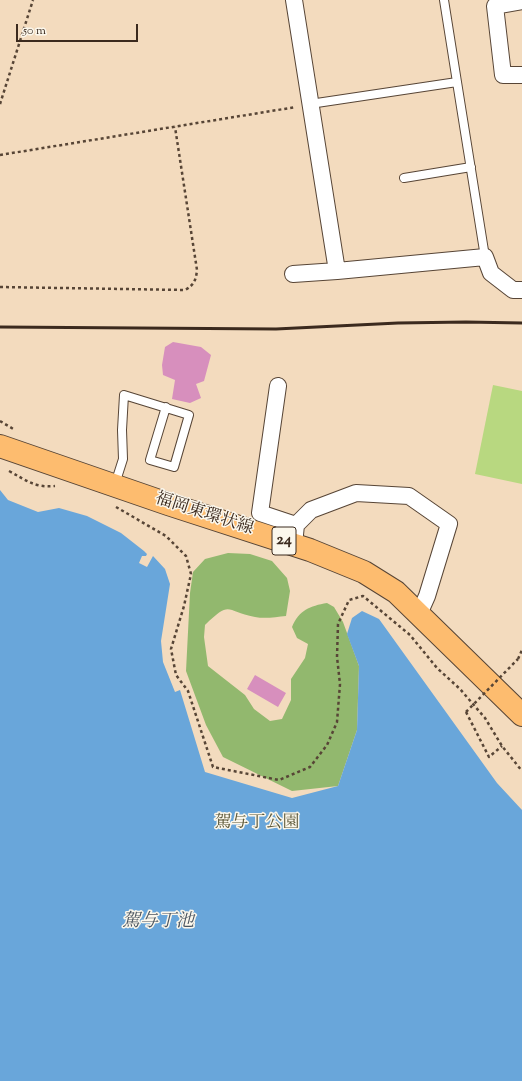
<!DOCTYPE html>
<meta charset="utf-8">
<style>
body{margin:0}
#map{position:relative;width:522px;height:1081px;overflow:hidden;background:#f3dbbe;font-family:"Sorts Mill Goudy",serif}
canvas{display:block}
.scale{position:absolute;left:16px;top:24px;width:122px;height:18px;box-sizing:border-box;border:2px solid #3b2a1e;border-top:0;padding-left:5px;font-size:12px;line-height:14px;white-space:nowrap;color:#3b2a1e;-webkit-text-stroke:3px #fbf7ec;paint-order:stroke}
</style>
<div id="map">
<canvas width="522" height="1081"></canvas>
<div class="scale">50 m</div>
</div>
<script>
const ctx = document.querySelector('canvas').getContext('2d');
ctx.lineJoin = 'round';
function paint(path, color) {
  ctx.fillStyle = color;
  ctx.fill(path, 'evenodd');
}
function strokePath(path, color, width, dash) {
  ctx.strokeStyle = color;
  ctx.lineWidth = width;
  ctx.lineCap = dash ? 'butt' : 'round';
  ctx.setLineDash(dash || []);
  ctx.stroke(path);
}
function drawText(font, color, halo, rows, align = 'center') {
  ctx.font = font + ' "Sorts Mill Goudy","Noto Serif JP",serif';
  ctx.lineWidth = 3;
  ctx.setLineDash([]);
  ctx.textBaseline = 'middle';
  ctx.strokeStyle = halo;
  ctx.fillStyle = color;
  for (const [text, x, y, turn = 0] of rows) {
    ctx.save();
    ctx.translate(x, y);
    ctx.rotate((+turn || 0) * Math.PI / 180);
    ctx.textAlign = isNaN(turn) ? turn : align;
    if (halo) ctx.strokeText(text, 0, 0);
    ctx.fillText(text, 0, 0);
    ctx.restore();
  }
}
paint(new Path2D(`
 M 493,385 L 522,391 L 522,484 L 475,474 Z`), '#b8d880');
paint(new Path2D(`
 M 228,553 L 250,554 L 272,561 L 287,578 L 290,591 L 286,616 C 276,617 265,619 255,617 C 225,612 232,599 205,625 L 204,637 L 208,666 L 245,695 L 254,709 L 270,721 L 282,719 L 291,700 L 291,679 L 305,658 L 308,644 L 297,638 L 292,627 C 299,610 310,606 327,603 L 334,607 L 343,622 L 359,666 L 357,730 L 338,786 L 292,791 L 223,757 L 206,725 L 186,671 L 190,593 L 193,572 L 205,559 Z`), '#92b86e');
paint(new Path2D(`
 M 0,490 L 8,500 L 38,512 L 59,508 L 87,516 L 121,533 L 144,551 L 147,554 L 146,556 L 142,556 L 139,563 L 147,567 L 153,556 L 165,569 L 170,584 L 161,641 L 163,662 L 175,692 L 180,690 L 205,772 L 292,798 L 338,786 L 357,730 L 359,666 L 347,634 L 352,618 L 362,611 L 379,619 L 497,783 L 522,810 L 522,1081 L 0,1081 Z`), '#69a6da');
paint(new Path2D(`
 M 173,342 L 201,347 L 211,355 L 204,381 L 196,384 L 201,398 L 190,403 L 172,399 L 175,380 L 163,375 L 162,365 L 165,347 Z
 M 255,675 L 286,693 L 278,707 L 247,689 Z`), '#d78fbd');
const service = new Path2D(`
 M 444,0 L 457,82
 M 310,104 L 457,82 L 485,257
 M 404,178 L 471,167
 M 115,484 L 123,459 L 122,430 L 124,395 L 189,415 L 174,467 L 150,460 L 166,407`);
const minor = new Path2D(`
 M 294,0 L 337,271 L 485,257 L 491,273 L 513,290 L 522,290
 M 522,1 L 495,6 L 503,75 L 522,75
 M 293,274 L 337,271
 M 278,386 L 260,513 L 296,525
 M 294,544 L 296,525 L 311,510 L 356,493 L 409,496 L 449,524 L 427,596 L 419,614`);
const primary = new Path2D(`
 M 0,446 L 168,504 L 310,550 L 364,572 L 396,592 L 522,715`);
strokePath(service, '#574536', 10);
strokePath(minor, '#574536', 18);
strokePath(primary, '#574536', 24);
strokePath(new Path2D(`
 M 0,104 L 33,0
 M 0,155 L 296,107
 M 0,287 L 185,290 C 194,285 196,280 197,270 L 175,127
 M 0,421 L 15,430
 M 9,471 C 26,480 34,488 55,486
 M 116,507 L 166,536 L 186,556 L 191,574 L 184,606 L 171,649 L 176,675 L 188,691 L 213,767 L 279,780 L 310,767 L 327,745 L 337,722 L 340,684 L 337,657 L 338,624 L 349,600 L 363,596 L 410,635 L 437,668 L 460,689 L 485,718 L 502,746 L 522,771
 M 518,659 L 522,650
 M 466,712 L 489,757 L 502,746`), '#574536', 2.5, [3, 3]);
strokePath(service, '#fff', 8);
strokePath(minor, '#fff', 16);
strokePath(primary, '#fdbc6f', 22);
strokePath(new Path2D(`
 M 0,327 L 276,329 L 398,323 L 466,322 L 522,323`), '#3b2a1e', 3);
strokePath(new Path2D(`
 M 466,712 L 518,659`), '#574536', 2.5, [3, 3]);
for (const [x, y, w] of [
 [284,541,24]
]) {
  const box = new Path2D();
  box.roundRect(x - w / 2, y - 14, w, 28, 3);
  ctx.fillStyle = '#fbf7ec';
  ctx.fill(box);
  strokePath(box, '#3b2a1e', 1);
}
drawText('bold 16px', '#3b2a1e', null, [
 ["24",284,541]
]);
drawText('17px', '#3b2a1e', '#fbf7ec', [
 ["福岡東環状線",204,515,18]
]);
drawText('17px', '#5a5636', '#fbf7ec', [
 ["駕与丁公園",257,824]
]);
drawText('italic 18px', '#4b5560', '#fbf7ec', [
 ["駕与丁池",158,923]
]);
</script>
